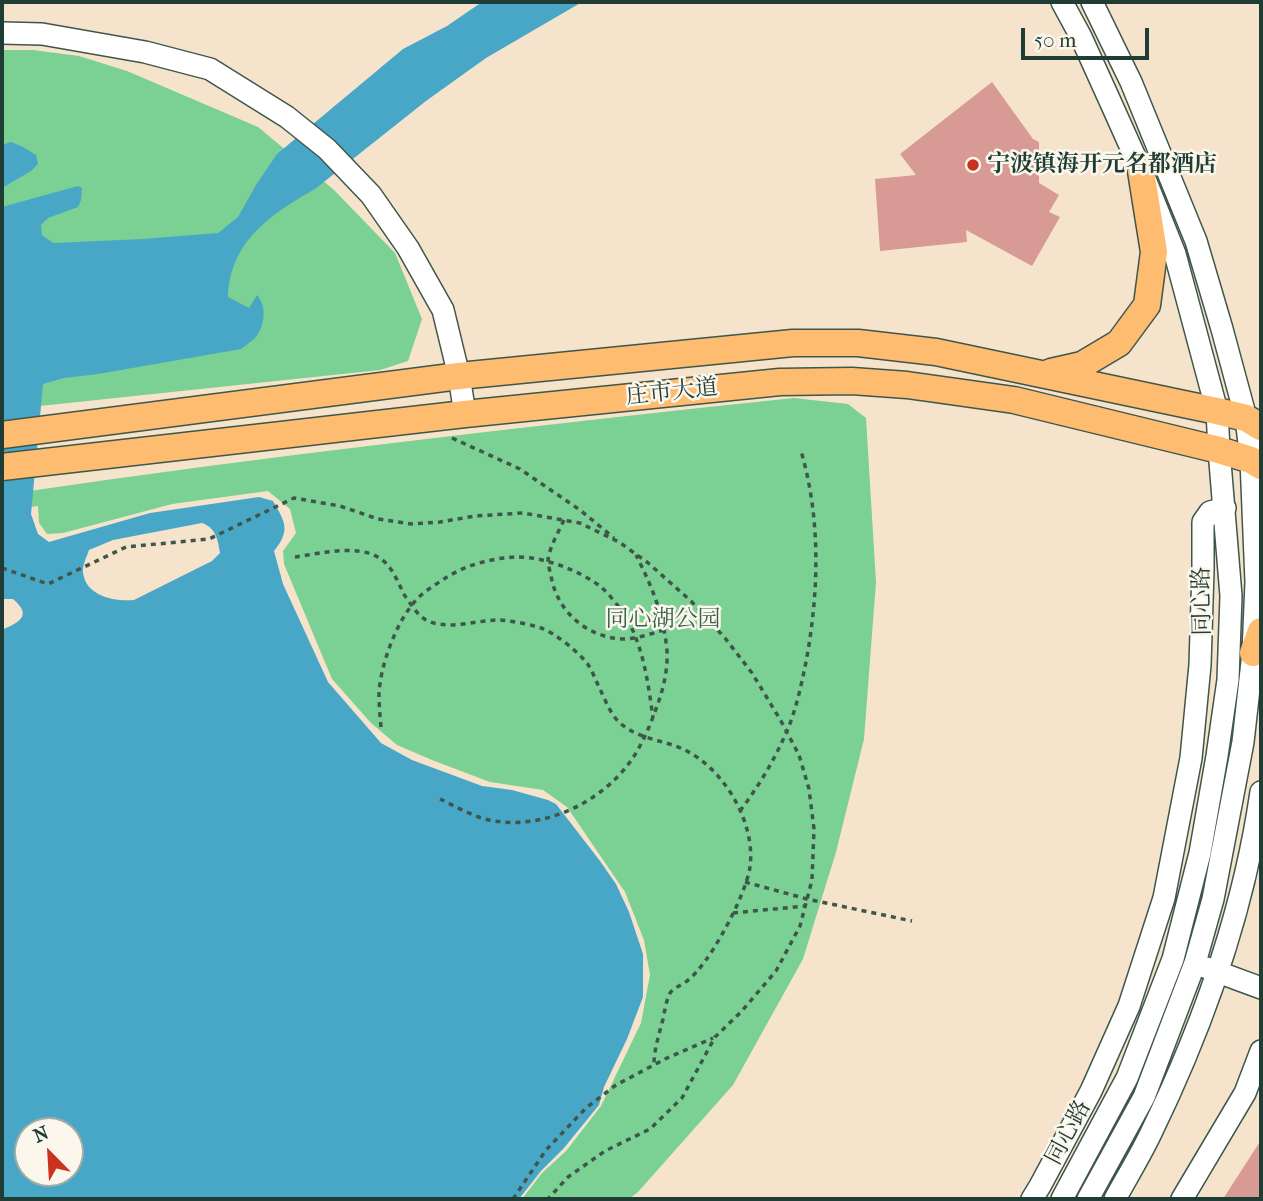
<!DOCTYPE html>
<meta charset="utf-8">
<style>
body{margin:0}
#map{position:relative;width:1263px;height:1201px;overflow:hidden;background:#f5e4cb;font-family:"IM FELL French Canon",serif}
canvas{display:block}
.frame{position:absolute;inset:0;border:4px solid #1f3d34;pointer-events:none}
.north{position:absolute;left:14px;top:1117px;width:70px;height:70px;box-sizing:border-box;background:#fbf7ec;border:2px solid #a3ada2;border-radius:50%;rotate:336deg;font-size:19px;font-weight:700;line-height:28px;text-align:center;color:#1f3d34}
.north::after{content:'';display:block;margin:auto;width:24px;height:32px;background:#c8321e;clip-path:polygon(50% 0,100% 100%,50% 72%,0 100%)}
.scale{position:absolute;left:1021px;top:28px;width:128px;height:32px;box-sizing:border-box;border:4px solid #1f3d34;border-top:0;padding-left:9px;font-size:21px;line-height:24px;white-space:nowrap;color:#1f3d34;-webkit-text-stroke:5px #fbf7ec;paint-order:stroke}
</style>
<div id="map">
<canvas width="1263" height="1201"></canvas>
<div class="frame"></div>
<div class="north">N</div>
<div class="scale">50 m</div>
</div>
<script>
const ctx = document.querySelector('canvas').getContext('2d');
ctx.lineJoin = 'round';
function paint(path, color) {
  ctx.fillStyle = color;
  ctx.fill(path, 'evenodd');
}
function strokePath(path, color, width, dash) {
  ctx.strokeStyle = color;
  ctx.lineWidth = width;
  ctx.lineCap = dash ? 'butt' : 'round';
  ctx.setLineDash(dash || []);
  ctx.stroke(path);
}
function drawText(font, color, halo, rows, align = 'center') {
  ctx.font = font + ' "IM FELL French Canon","Noto Serif SC",serif';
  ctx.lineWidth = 5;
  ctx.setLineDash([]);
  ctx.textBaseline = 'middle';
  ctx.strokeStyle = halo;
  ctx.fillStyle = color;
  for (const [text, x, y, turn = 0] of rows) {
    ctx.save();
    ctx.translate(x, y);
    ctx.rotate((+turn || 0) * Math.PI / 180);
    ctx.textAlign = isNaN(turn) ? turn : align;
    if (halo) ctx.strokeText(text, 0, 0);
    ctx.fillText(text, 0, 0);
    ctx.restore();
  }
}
paint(new Path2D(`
 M 2,50 L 33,50 L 79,56 L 127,71 L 258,127 L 334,190 L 395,253 L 422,319 L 408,361 L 380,370 L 2,410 Z
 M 794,398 L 848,404 L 866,418 L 876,582 L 864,739 L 836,852 L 803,959 L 733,1085 L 638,1192 L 629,1199 L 522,1199 L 542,1173 L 566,1151 L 601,1106 L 641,1023 L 650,975 L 644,940 L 625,892 L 567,807 L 543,790 L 490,782 L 432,760 L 397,745 L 371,723 L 332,679 L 284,564 L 283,551 L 296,533 L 290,509 L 268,491 L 172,504 L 63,533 L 47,534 L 39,523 L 38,506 L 2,511 L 2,495 C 265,456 529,426 794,398 Z`), '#7bd093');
paint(new Path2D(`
 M 482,2 L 582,2 L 486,58 L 426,101 L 315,189 C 271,214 230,241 228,297 L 249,308 L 257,295 C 267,306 265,327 255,338 C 251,342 246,345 241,349 L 98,374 L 64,378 L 43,384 L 31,514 L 38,534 L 49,542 L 150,513 L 259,497 L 273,501 C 285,522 291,530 274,551 L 283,584 L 328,682 L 381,743 L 412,760 L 482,786 L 512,790 L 548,800 L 556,804 L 600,861 L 616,884 L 629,912 L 643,954 L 643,997 L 627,1039 L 604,1087 L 599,1105 L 564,1148 L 541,1171 L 519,1199 L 2,1199 L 2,630 C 19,622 33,616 13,599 L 2,599 L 2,207 L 78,186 L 82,188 L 81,200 L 78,207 L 48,218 L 41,225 L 42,235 L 53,243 L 143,239 L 218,233 L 238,217 L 256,185 L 277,154 L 403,49 L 447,26 ZM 202,523 C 216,528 218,540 220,553 L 212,561 L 134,600 C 115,602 85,596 83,572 C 82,566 87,556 89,550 L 113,540 ZM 28,1131 L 70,1131 L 70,1173 L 28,1173 Z
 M 11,142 L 23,147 L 36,155 L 38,164 L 31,171 L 2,188 L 2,145 Z`), '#48a7c7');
paint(new Path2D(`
 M 992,82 L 1033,139 L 1039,142 L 1039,183 L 1059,195 L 1049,212 L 1060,217 L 1032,266 L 966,230 L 967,242 L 880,251 L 875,179 L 916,175 L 900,154 Z
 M 1261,1140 L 1261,1199 L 1223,1199 Z`), '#d89a94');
const minor = new Path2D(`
 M 1062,2 L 1081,37 L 1110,101 L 1145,179 L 1175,254 L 1217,411 L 1219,450 L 1231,596 L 1228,680 L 1217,756 L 1200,853 L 1173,959 L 1127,1078 L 1062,1199
 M 2,33 L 42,34 L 145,52 L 210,69 L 287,117 L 327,149 L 371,195 L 408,248 L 443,310 L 459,376 L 465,414
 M 1207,968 L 1261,988
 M 1032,1199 L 1040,1186 L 1091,1091 L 1129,1006 L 1164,898 L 1191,758 L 1200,665 L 1203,570 L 1203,522 L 1210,512 L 1225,508
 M 1088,1199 L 1144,1097 L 1195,963 L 1213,899 L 1243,742 L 1253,653 L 1256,582 L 1251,460 L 1246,418 L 1222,329 L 1196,241 L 1131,82 L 1092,2
 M 1115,1199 C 1127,1177 1140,1156 1151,1133 C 1203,1026 1244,910 1261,792
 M 1182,1199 L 1245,1093 L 1261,1051`);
const major = new Path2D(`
 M 1051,372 L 1082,365 L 1119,343 L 1147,305 L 1154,252 L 1141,171
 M 2,435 L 459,376 L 793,343 L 858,343 L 936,352 L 1217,411 L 1246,418 L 1261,427
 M 2,467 L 465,414 L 780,382 L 852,381 L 907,385 L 1014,400 L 1219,450 L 1251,460 L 1261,466
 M 1253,653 L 1261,631`);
strokePath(minor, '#3f564b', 24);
strokePath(major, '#3f564b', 29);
strokePath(new Path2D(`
 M 452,438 L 520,469 L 580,510 L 614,538
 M 564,520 C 558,533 550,546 548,560 C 548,565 550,571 551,576 C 557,611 586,637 622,639 C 636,639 650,634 664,630
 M 295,557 C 324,553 370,540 390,568 C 396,576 400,587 405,596 C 411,604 417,615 426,620 C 448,631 476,620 499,620 C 513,621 528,624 541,628 C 555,633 577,651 587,663 C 592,670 595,679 599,687 C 605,699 610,714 620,723 C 638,739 663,740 683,749 C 724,768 756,823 750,867 C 746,894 716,950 698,970 C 695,974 691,978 687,981 C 681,986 674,987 670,993 C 666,1001 665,1010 663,1019 C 659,1035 654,1049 654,1065
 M 2,568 L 48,584 L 126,547 L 209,539 L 294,498 L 340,506 L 378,519 L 411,524 L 440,522 L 475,516 L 523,513 L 580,523 L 619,542 L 647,562 L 691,601 L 725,638 L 752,673 L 781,721 L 799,755 L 809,789 L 814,829 L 812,880 L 800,926 L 776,971 L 741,1012 L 715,1037 L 682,1098 L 650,1129 L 605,1151 L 568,1177 L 548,1199
 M 381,727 C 380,716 379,705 379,694 C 380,667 395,626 412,605 C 419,595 430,588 441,581 C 462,566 490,558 516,557 C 542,556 581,571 601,587 C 608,593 616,603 622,611 C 643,642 648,682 653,718
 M 440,799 C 457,807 475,818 494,821 C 545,829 600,803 630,762 C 641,747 650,726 656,709 C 663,690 668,671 667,651 C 664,616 652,586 636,555
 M 740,811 C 758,787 774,761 786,733 C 796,711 801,686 806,662 C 819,592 821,519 801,451
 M 745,882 L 807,899 L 912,921
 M 733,913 L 805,906
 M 513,1199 L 546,1150 L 586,1108 L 616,1085 L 667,1058 L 713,1038`), '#3f564b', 3.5, [5, 5]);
strokePath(minor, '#fff', 21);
strokePath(major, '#fdbc70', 26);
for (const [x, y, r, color] of [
 [973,165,7,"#c8321e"]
]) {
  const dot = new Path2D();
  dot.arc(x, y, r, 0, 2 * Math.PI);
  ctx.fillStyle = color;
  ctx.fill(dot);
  strokePath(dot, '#fbf7ec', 2.5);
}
drawText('bold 23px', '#1f3d34', '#fbf7ec', [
 ["宁波镇海开元名都酒店",987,165]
], 'left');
drawText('23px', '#1f3d34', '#fbf7ec', [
 ["庄市大道",672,393,-6],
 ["同心路",1203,601,-91],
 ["同心路",1069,1133,-62]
]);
drawText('23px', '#36624c', '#fbf7ec', [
 ["同心湖公园",663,620]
]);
</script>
